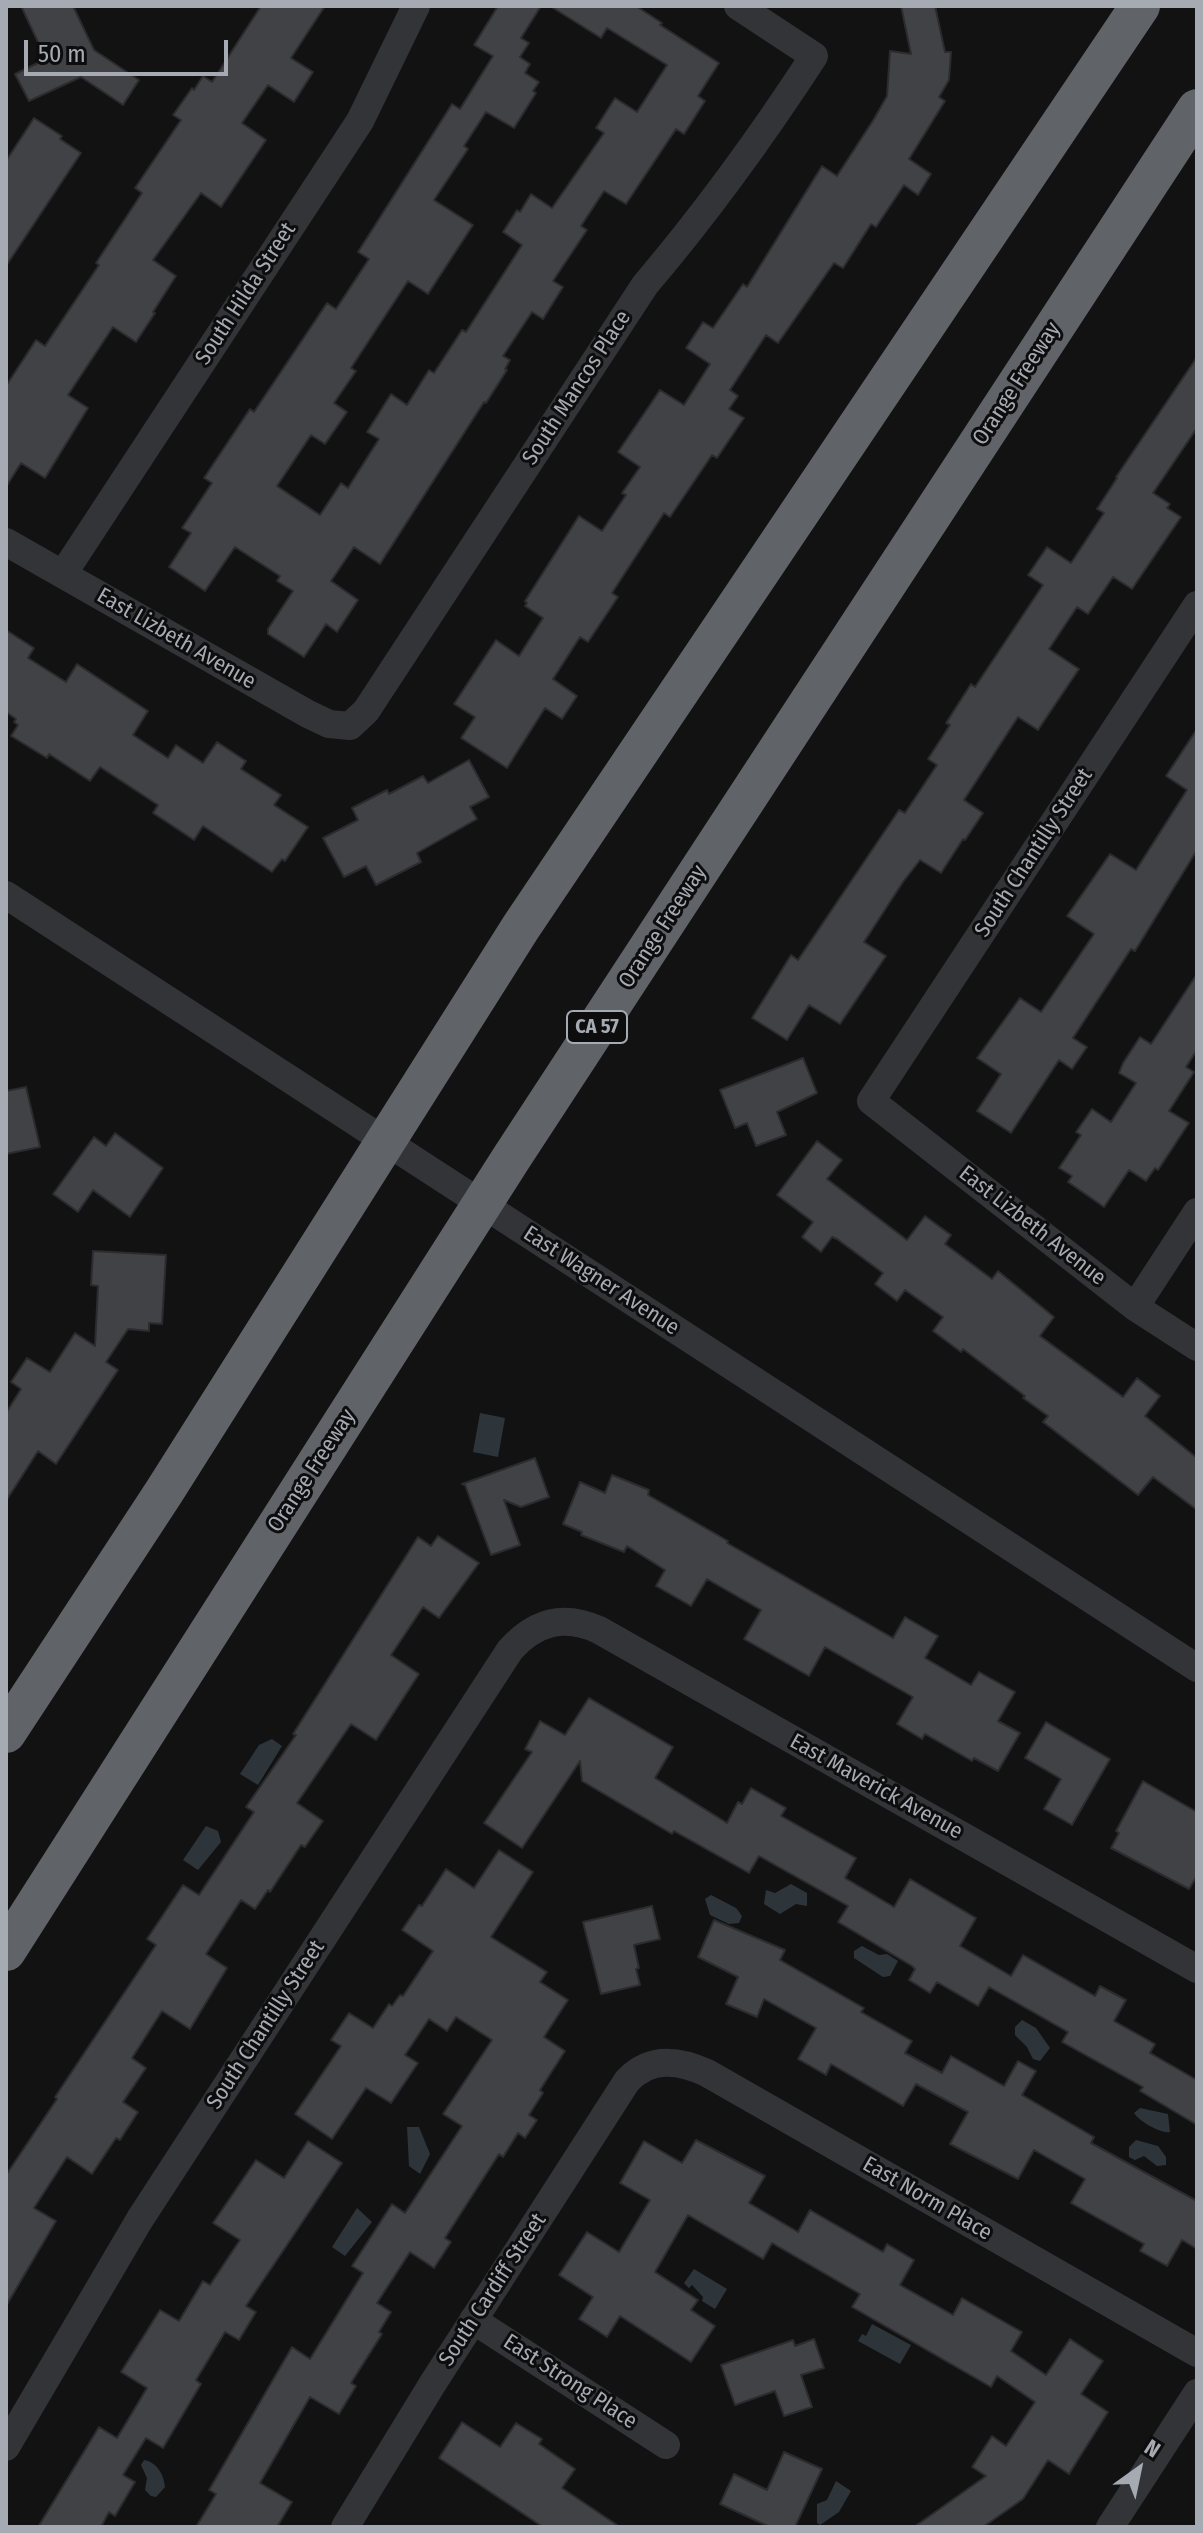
<!DOCTYPE html>
<style>
body{margin:0}
#map{position:relative;width:1203px;height:2533px;overflow:hidden;background:#121213;font-family:"Fira Sans Condensed",sans-serif}
canvas{display:block}
.frame{position:absolute;inset:0;border:8px solid #a5aab3;pointer-events:none}
.north{position:absolute;left:1099px;top:2429px;width:80px;height:80px;-webkit-text-stroke:6px #0d0d0e;paint-order:stroke;rotate:33deg;font-size:22px;font-weight:700;line-height:32px;text-align:center;color:#a5aab3}
.north::after{content:'';display:block;margin:auto;width:28px;height:36px;background:#a5aab3;clip-path:polygon(50% 0,100% 100%,50% 72%,0 100%)}
.scale{position:absolute;left:24px;top:40px;width:204px;height:36px;box-sizing:border-box;border:4px solid #a5aab3;border-top:0;padding-left:10px;font-size:24px;line-height:28px;white-space:nowrap;color:#a5aab3;-webkit-text-stroke:6px #0d0d0e;paint-order:stroke}
</style>
<div id="map">
<canvas width="1203" height="2533"></canvas>
<div class="frame"></div>
<div class="north">N</div>
<div class="scale">50 m</div>
</div>
<script>
const ctx = document.querySelector('canvas').getContext('2d');
ctx.lineJoin = 'round';
function paint(path, color) {
  ctx.fillStyle = color;
  ctx.fill(path, 'evenodd');
}
function strokePath(path, color, width, dash) {
  ctx.strokeStyle = color;
  ctx.lineWidth = width;
  ctx.lineCap = dash ? 'butt' : 'round';
  ctx.setLineDash(dash || []);
  ctx.stroke(path);
}
function drawText(font, color, halo, rows, align = 'center') {
  ctx.font = font + ' "Fira Sans Condensed",sans-serif';
  ctx.lineWidth = 6;
  ctx.setLineDash([]);
  ctx.textBaseline = 'middle';
  ctx.strokeStyle = halo;
  ctx.fillStyle = color;
  for (const [text, x, y, turn = 0] of rows) {
    ctx.save();
    ctx.translate(x, y);
    ctx.rotate((+turn || 0) * Math.PI / 180);
    ctx.textAlign = isNaN(turn) ? turn : align;
    if (halo) ctx.strokeText(text, 0, 0);
    ctx.fillText(text, 0, 0);
    ctx.restore();
  }
}
paint(new Path2D(`
 M 480,1413 L 505,1418 L 498,1457 L 473,1452 Z
 M 272,1739 L 282,1746 L 258,1785 L 240,1774 L 259,1745 Z
 M 206,1826 L 218,1831 L 221,1842 L 198,1870 L 183,1860 Z
 M 791,1884 L 807,1893 L 807,1906 L 796,1904 L 780,1914 L 764,1904 L 766,1890 L 775,1893 Z
 M 711,1895 L 736,1908 L 742,1916 L 739,1923 L 729,1924 L 710,1915 L 705,1899 Z
 M 862,1946 L 879,1955 L 887,1954 L 898,1961 L 890,1976 L 883,1977 L 854,1958 L 854,1951 Z
 M 1022,2020 L 1036,2028 L 1050,2048 L 1040,2061 L 1033,2059 L 1027,2047 L 1015,2035 L 1015,2027 Z
 M 1140,2108 L 1168,2114 L 1170,2132 C 1161,2134 1139,2121 1134,2113 Z
 M 407,2127 L 419,2127 L 430,2154 L 420,2174 L 409,2166 Z
 M 1136,2140 L 1158,2146 L 1166,2157 L 1166,2165 L 1157,2166 L 1144,2156 L 1135,2160 L 1129,2157 L 1129,2147 Z
 M 357,2208 L 372,2222 L 345,2256 L 332,2247 Z
 M 694,2269 L 727,2289 L 715,2309 L 702,2301 L 703,2297 L 692,2285 L 689,2288 L 684,2283 Z
 M 872,2324 L 911,2345 L 900,2364 L 858,2341 L 862,2334 L 866,2336 Z
 M 144,2460 C 157,2462 164,2475 165,2487 L 156,2497 L 151,2496 L 145,2490 L 147,2478 L 141,2465 Z
 M 836,2481 L 851,2491 L 839,2512 L 820,2525 L 817,2523 L 817,2504 L 827,2500 Z`), '#2d353b');
const building = new Path2D(`
 M 21,6 L 73,6 L 94,50 L 139,80 L 123,105 L 81,77 L 29,101 L 15,74 L 46,59 Z
 M 261,6 L 325,6 L 291,58 L 313,72 L 294,102 L 268,85 L 242,123 L 266,140 L 221,207 L 201,193 L 153,260 L 176,276 L 153,312 L 155,313 L 136,342 L 113,327 L 68,395 L 88,408 L 45,478 L 21,463 L 6,487 L 6,386 L 36,340 L 45,346 L 99,265 L 96,263 L 142,193 L 135,188 L 181,120 L 173,115 L 192,88 L 194,90 L 203,76 L 212,82 Z
 M 498,6 L 541,6 L 521,38 L 529,43 L 520,57 L 530,64 L 525,73 L 539,82 L 533,91 L 536,93 L 514,128 L 486,112 L 464,146 L 468,149 L 434,200 L 473,225 L 428,294 L 408,281 L 351,368 L 356,371 L 334,403 L 347,412 L 325,444 L 311,435 L 277,486 L 320,515 L 341,483 L 348,488 L 379,439 L 367,432 L 391,394 L 407,405 L 429,370 L 434,373 L 462,330 L 466,332 L 522,245 L 503,232 L 517,210 L 520,212 L 531,194 L 552,208 L 604,133 L 596,128 L 615,98 L 637,112 L 667,65 L 607,28 L 601,38 L 550,6 L 636,6 L 662,23 L 660,25 L 719,63 L 698,96 L 705,101 L 684,134 L 676,129 L 626,204 L 604,191 L 581,226 L 587,230 L 553,281 L 563,287 L 543,319 L 532,312 L 503,356 L 510,360 L 505,369 L 507,370 L 486,403 L 484,402 L 380,564 L 354,547 L 331,581 L 358,600 L 337,632 L 326,624 L 304,657 L 268,634 L 268,629 L 293,591 L 277,581 L 280,576 L 235,547 L 205,591 L 169,567 L 191,533 L 182,528 L 212,483 L 204,478 L 250,409 L 254,412 L 327,303 L 336,309 L 369,259 L 358,252 L 452,104 L 460,109 L 493,56 L 474,45 Z
 M 901,6 L 935,6 L 945,52 L 951,52 L 949,80 L 939,97 L 945,101 L 909,159 L 931,174 L 918,195 L 904,185 L 876,227 L 871,224 L 843,268 L 834,263 L 778,343 L 766,335 L 730,390 L 738,396 L 729,409 L 744,418 L 717,458 L 712,455 L 670,517 L 664,513 L 612,593 L 618,597 L 588,642 L 580,637 L 553,679 L 577,696 L 562,719 L 545,708 L 507,768 L 461,738 L 475,717 L 454,704 L 496,640 L 519,656 L 543,618 L 525,606 L 527,603 L 525,601 L 579,516 L 602,531 L 626,495 L 622,493 L 640,467 L 618,452 L 660,390 L 684,405 L 710,364 L 686,348 L 703,322 L 713,328 L 743,284 L 747,287 L 822,166 L 837,176 L 874,119 L 887,96 L 890,51 L 911,54 Z
 M 34,118 L 62,136 L 60,139 L 81,153 L 6,266 L 6,161 Z
 M 1197,357 L 1197,428 L 1153,493 L 1170,504 L 1167,508 L 1181,517 L 1132,589 L 1113,577 L 1088,614 L 1077,607 L 1049,649 L 1079,669 L 1038,730 L 1018,717 L 964,800 L 983,813 L 965,840 L 963,839 L 941,873 L 920,860 L 903,882 L 864,942 L 886,956 L 840,1024 L 809,1005 L 787,1040 L 752,1018 L 791,955 L 798,960 L 899,810 L 905,813 L 937,765 L 928,759 L 950,725 L 946,723 L 971,684 L 975,687 L 1043,585 L 1028,575 L 1047,547 L 1071,563 L 1104,513 L 1097,509 L 1117,478 L 1116,477 Z
 M 6,630 L 34,648 L 28,658 L 66,682 L 77,664 L 148,711 L 133,735 L 168,758 L 176,745 L 203,763 L 217,742 L 246,761 L 241,769 L 281,795 L 274,805 L 308,827 L 285,861 L 282,859 L 272,872 L 203,826 L 194,840 L 153,813 L 158,805 L 100,767 L 90,781 L 49,754 L 47,758 L 11,736 L 18,725 L 14,722 L 16,719 L 6,712 Z
 M 1197,729 L 1197,850 L 1135,951 L 1131,949 L 1073,1038 L 1087,1047 L 1072,1069 L 1059,1060 L 1011,1133 L 977,1111 L 1001,1074 L 977,1058 L 1020,998 L 1041,1012 L 1094,934 L 1067,916 L 1110,854 L 1136,870 L 1187,790 L 1166,776 Z
 M 469,760 L 489,797 L 470,807 L 477,819 L 417,853 L 421,862 L 376,885 L 366,866 L 344,877 L 323,838 L 358,820 L 352,808 L 387,790 L 389,794 L 423,776 L 428,783 Z
 M 1197,974 L 1197,1050 L 1186,1067 L 1194,1072 L 1169,1111 L 1189,1123 L 1158,1170 L 1155,1168 L 1146,1181 L 1129,1170 L 1104,1207 L 1068,1182 L 1072,1176 L 1059,1168 L 1081,1135 L 1076,1132 L 1092,1109 L 1111,1122 L 1136,1083 L 1119,1073 L 1123,1063 L 1140,1037 L 1151,1044 Z
 M 803,1058 L 817,1093 L 777,1112 L 786,1135 L 756,1146 L 747,1123 L 735,1128 L 720,1090 Z
 M 26,1087 L 40,1147 L 6,1154 L 6,1091 Z
 M 115,1133 L 163,1168 L 130,1217 L 93,1190 L 78,1212 L 53,1194 L 94,1137 L 106,1146 Z
 M 817,1141 L 842,1160 L 827,1179 L 907,1240 L 925,1216 L 951,1235 L 945,1244 L 992,1279 L 998,1271 L 1054,1317 L 1040,1336 L 1123,1397 L 1137,1378 L 1160,1396 L 1145,1416 L 1197,1458 L 1197,1510 L 1153,1477 L 1138,1495 L 1043,1422 L 1048,1416 L 1023,1398 L 1025,1396 L 963,1349 L 961,1352 L 933,1331 L 943,1317 L 905,1290 L 897,1301 L 875,1284 L 883,1273 L 837,1239 L 832,1237 L 821,1252 L 802,1237 L 813,1222 L 777,1195 Z
 M 93,1251 L 166,1255 L 162,1324 L 149,1323 L 149,1331 L 128,1329 L 106,1362 L 118,1370 L 56,1464 L 38,1451 L 6,1501 L 6,1413 L 21,1389 L 11,1382 L 27,1358 L 50,1372 L 75,1333 L 95,1346 L 98,1286 L 91,1285 Z
 M 535,1458 L 549,1497 L 521,1507 L 504,1500 L 520,1545 L 491,1555 L 465,1485 L 462,1484 Z
 M 612,1475 L 649,1490 L 648,1495 L 728,1541 L 727,1543 L 893,1638 L 905,1617 L 938,1636 L 925,1658 L 971,1685 L 979,1672 L 1015,1692 L 998,1721 L 1020,1733 L 998,1771 L 974,1758 L 972,1761 L 925,1734 L 922,1739 L 897,1724 L 913,1697 L 825,1647 L 809,1676 L 744,1639 L 761,1610 L 707,1579 L 691,1606 L 656,1586 L 665,1570 L 627,1546 L 624,1552 L 581,1535 L 582,1532 L 563,1524 L 580,1482 L 605,1493 Z
 M 438,1536 L 479,1563 L 439,1618 L 423,1607 L 391,1655 L 419,1674 L 376,1740 L 351,1724 L 297,1803 L 323,1821 L 305,1847 L 301,1845 L 270,1892 L 268,1890 L 255,1909 L 241,1900 L 206,1954 L 227,1968 L 190,2029 L 162,2011 L 132,2058 L 146,2068 L 123,2102 L 138,2112 L 120,2140 L 116,2138 L 92,2174 L 67,2157 L 34,2208 L 56,2221 L 6,2306 L 6,2175 L 57,2099 L 55,2097 L 156,1945 L 147,1939 L 183,1885 L 199,1895 L 254,1812 L 246,1807 L 296,1735 L 293,1734 L 418,1537 L 431,1546 Z
 M 589,1698 L 673,1747 L 655,1778 L 727,1823 L 738,1802 L 742,1804 L 751,1788 L 786,1808 L 781,1816 L 856,1858 L 845,1878 L 894,1907 L 910,1879 L 976,1918 L 960,1946 L 1011,1976 L 1023,1955 L 1095,1996 L 1100,1986 L 1126,2000 L 1114,2021 L 1155,2044 L 1150,2053 L 1197,2080 L 1197,2125 L 1140,2091 L 1143,2087 L 1062,2042 L 1068,2032 L 989,1987 L 978,2006 L 937,1982 L 930,1993 L 909,1980 L 915,1969 L 912,1966 L 838,1922 L 848,1906 L 759,1856 L 749,1873 L 674,1831 L 672,1834 L 582,1781 L 580,1761 L 522,1848 L 484,1823 L 532,1752 L 525,1749 L 540,1721 L 565,1735 Z
 M 1046,1722 L 1110,1759 L 1072,1825 L 1044,1809 L 1061,1779 L 1025,1758 Z
 M 1143,1781 L 1197,1812 L 1197,1876 L 1189,1889 L 1111,1848 L 1119,1833 L 1116,1831 Z
 M 499,1850 L 533,1872 L 491,1937 L 547,1972 L 540,1982 L 568,2000 L 544,2037 L 565,2051 L 540,2090 L 543,2093 L 529,2115 L 537,2120 L 525,2138 L 518,2133 L 503,2157 L 499,2154 L 445,2238 L 451,2242 L 434,2268 L 410,2252 L 377,2303 L 391,2312 L 379,2332 L 382,2334 L 351,2383 L 356,2386 L 339,2414 L 310,2397 L 260,2483 L 292,2502 L 277,2527 L 196,2527 L 216,2494 L 209,2490 L 292,2347 L 310,2359 L 363,2273 L 352,2266 L 392,2204 L 405,2213 L 462,2126 L 443,2114 L 492,2040 L 456,2017 L 447,2031 L 429,2019 L 405,2055 L 418,2063 L 391,2103 L 366,2088 L 332,2139 L 295,2114 L 341,2046 L 331,2040 L 349,2013 L 373,2028 L 389,2004 L 392,2006 L 400,1995 L 403,1996 L 433,1951 L 402,1930 L 419,1905 L 422,1906 L 446,1869 L 474,1888 Z
 M 652,1906 L 660,1939 L 634,1945 L 639,1968 L 636,1969 L 640,1985 L 601,1994 L 583,1922 Z
 M 714,1920 L 785,1950 L 780,1960 L 864,2008 L 861,2012 L 912,2041 L 905,2053 L 942,2073 L 951,2056 L 1004,2086 L 1018,2061 L 1036,2071 L 1022,2095 L 1094,2137 L 1091,2143 L 1197,2201 L 1197,2249 L 1182,2240 L 1167,2266 L 1140,2251 L 1144,2244 L 1071,2203 L 1085,2179 L 1034,2150 L 1018,2179 L 950,2144 L 968,2112 L 916,2084 L 903,2106 L 831,2064 L 826,2075 L 798,2059 L 816,2028 L 764,1999 L 757,2017 L 726,2004 L 738,1977 L 698,1957 Z
 M 696,2140 L 765,2176 L 749,2203 L 798,2232 L 810,2210 L 883,2252 L 887,2244 L 914,2260 L 900,2285 L 953,2315 L 962,2298 L 1022,2332 L 1011,2351 L 1046,2375 L 1070,2339 L 1103,2361 L 1081,2394 L 1108,2412 L 1069,2474 L 1048,2460 L 1023,2499 L 983,2527 L 914,2527 L 986,2476 L 972,2467 L 992,2436 L 1006,2446 L 1035,2402 L 997,2376 L 991,2387 L 852,2307 L 860,2294 L 772,2243 L 763,2259 L 688,2215 L 655,2272 L 698,2300 L 691,2310 L 715,2326 L 691,2362 L 620,2316 L 607,2337 L 579,2319 L 593,2297 L 559,2275 L 587,2232 L 619,2252 L 650,2200 L 620,2183 L 644,2141 L 682,2163 Z
 M 308,2141 L 342,2163 L 246,2306 L 256,2312 L 239,2340 L 225,2332 L 196,2380 L 201,2384 L 163,2448 L 146,2438 L 123,2475 L 135,2482 L 115,2516 L 109,2512 L 101,2527 L 38,2527 L 99,2427 L 117,2438 L 147,2388 L 121,2372 L 160,2310 L 179,2321 L 203,2281 L 210,2285 L 240,2240 L 213,2223 L 256,2160 L 284,2178 Z
 M 814,2339 L 824,2368 L 801,2375 L 812,2407 L 784,2416 L 775,2391 L 735,2405 L 721,2365 L 793,2340 L 795,2346 Z
 M 462,2422 L 500,2447 L 516,2423 L 542,2439 L 539,2444 L 575,2469 L 562,2488 L 620,2527 L 543,2527 L 439,2458 Z
 M 784,2452 L 822,2469 L 795,2527 L 770,2527 L 720,2504 L 734,2474 L 767,2490 Z`);
paint(building, '#414246');
strokePath(building, '#2c2c2f', 2);
strokePath(new Path2D(`
 M 6,542 L 308,714 L 329,724 L 350,726 L 366,711 L 645,285 C 707,212 762,136 814,56 L 738,6
 M 63,574 L 360,121 L 416,6
 M 1197,605 L 871,1101 L 1135,1307 L 1197,1347
 M 6,895 L 1197,1668
 M 1135,1307 L 1197,1212
 M 473,2320 L 666,2445
 M 6,2447 L 140,2219 L 510,1650 C 535,1622 564,1614 599,1630 L 1197,1969
 M 345,2527 L 433,2383 L 627,2081 C 650,2056 679,2060 707,2073 L 1197,2353
 M 1110,2527 L 1197,2393`), '#333438', 28);
strokePath(new Path2D(`
 M 6,1733 L 164,1492 L 521,927 L 1140,6
 M 6,1951 L 512,1157 L 1197,109`), '#606368', 40);
for (const [x, y, w] of [
 [597,1027,60]
]) {
  const box = new Path2D();
  box.roundRect(x - w / 2, y - 16, w, 32, 6);
  ctx.fillStyle = '#0d0d0e';
  ctx.fill(box);
  strokePath(box, '#a5aab3', 2);
}
drawText('bold 20px', '#a5aab3', null, [
 ["CA 57",597,1027]
]);
drawText('22px', '#a5aab3', '#0d0d0e', [
 ["South Hilda Street",246,294,-57],
 ["Orange Freeway",1017,384,-57],
 ["South Mancos Place",577,388,-57],
 ["East Lizbeth Avenue",176,639,30],
 ["South Chantilly Street",1034,853,-57],
 ["Orange Freeway",663,927,-57],
 ["East Lizbeth Avenue",1032,1226,38],
 ["East Wagner Avenue",601,1281,33],
 ["Orange Freeway",312,1471,-57],
 ["East Maverick Avenue",876,1787,29],
 ["South Chantilly Street",266,2025,-57],
 ["East Norm Place",927,2199,30],
 ["South Cardiff Street",493,2290,-57],
 ["East Strong Place",570,2382,33]
]);
</script>
